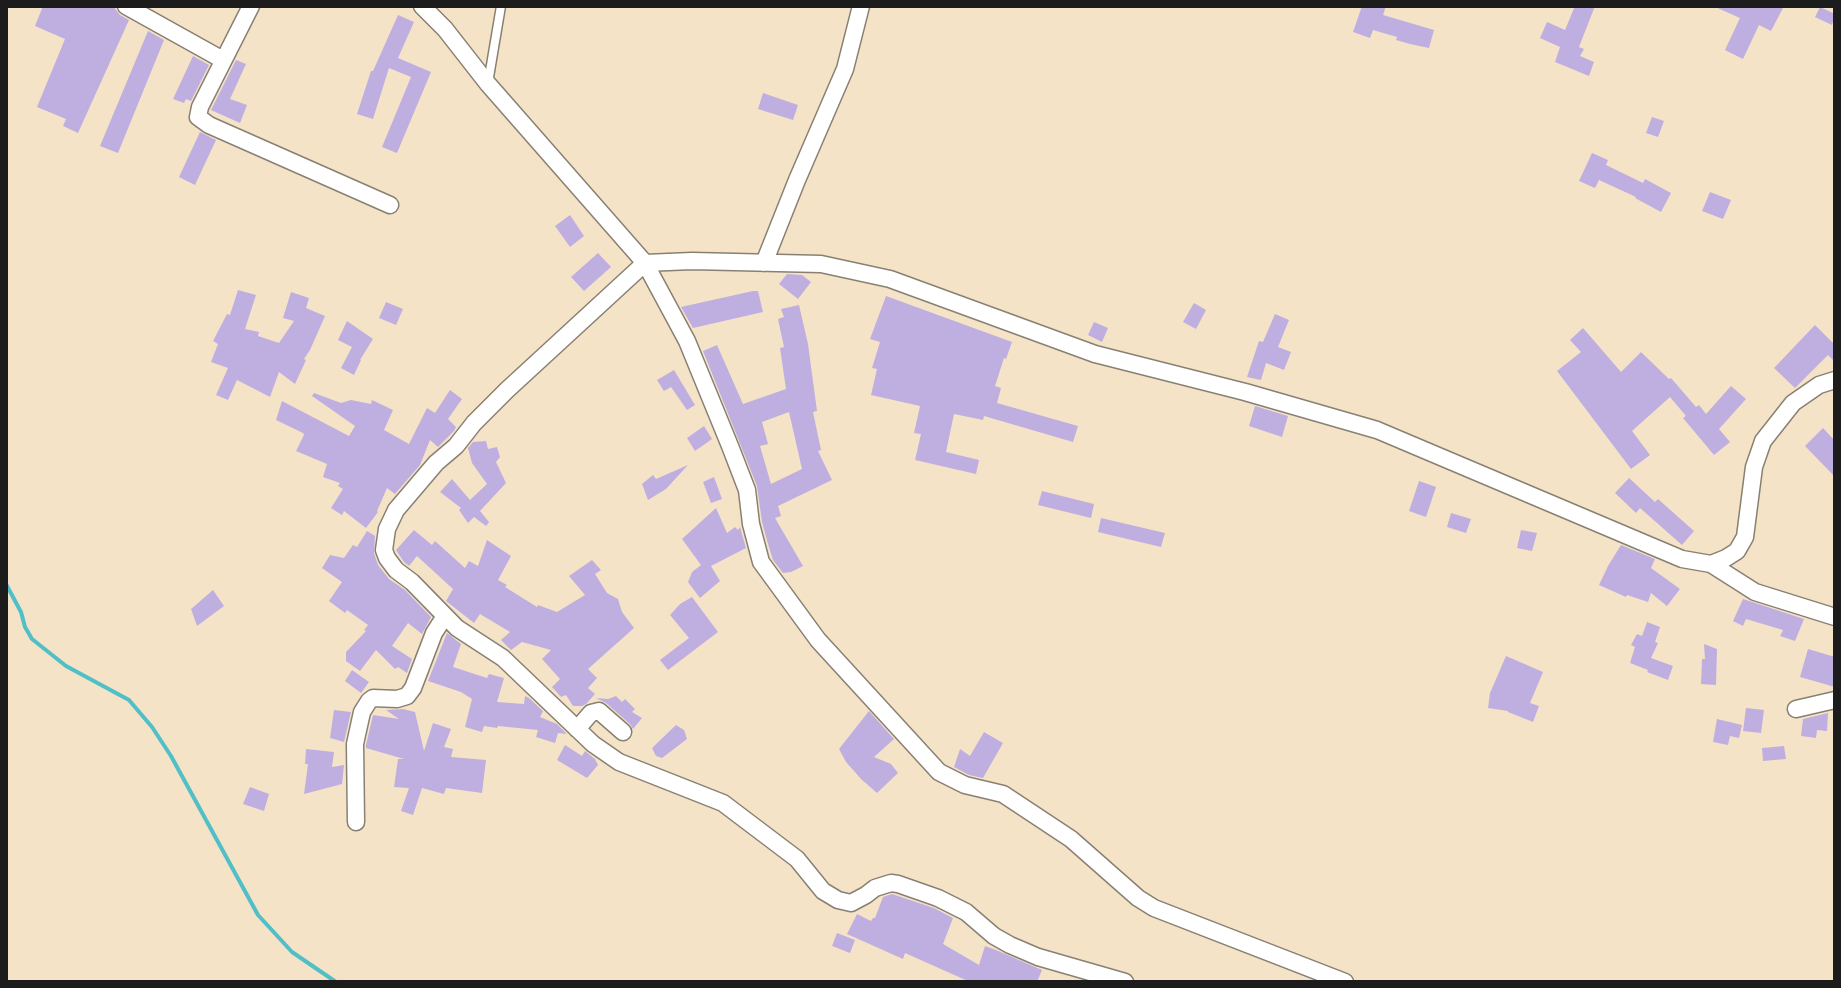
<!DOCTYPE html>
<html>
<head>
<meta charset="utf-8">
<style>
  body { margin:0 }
  #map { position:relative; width:1841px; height:988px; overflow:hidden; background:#f5e3c8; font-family:"Gentium Book Plus",serif }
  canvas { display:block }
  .frame { position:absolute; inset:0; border:8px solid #1c1c1c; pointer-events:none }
</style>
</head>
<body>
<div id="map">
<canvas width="1841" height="988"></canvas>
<div class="frame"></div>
</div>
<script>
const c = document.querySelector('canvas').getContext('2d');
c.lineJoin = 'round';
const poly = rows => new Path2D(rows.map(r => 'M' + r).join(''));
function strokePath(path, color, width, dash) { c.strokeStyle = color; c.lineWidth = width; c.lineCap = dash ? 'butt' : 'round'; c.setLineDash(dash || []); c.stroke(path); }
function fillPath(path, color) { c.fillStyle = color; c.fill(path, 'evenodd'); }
const stream = poly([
  [6,584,21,612,25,627,32,639,66,666,129,700,152,727,171,756,258,915,292,952,336,982]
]);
const building = poly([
  [43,6,113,6,120,15,129,20,78,133,63,126,66,119,37,107,65,39,35,26],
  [1362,6,1386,6,1383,15,1434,30,1429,48,1410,44,1396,40,1397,37,1373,30,1370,38,1353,32],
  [1575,6,1595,6,1579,47,1584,49,1580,56,1594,62,1589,76,1555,62,1560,47,1540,38,1547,22,1565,30],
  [1713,6,1784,6,1771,31,1759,25,1743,59,1725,50,1740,18],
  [1820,7,1835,14,1832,25,1815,17],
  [398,15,414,22,398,58,431,72,397,153,382,147,411,77,389,68,373,119,357,114,371,71,373,71],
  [148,31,164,40,118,153,100,146],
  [193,56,209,65,191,101,186,99,184,103,173,99],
  [236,60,246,64,230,99,247,105,240,123,211,110],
  [763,93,798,105,793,120,758,109],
  [1652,117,1664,121,1658,137,1646,133],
  [200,132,216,140,195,185,179,177],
  [1592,153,1608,160,1606,165,1643,183,1645,179,1671,193,1661,212,1635,198,1636,197,1599,180,1595,188,1579,181],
  [1710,192,1731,200,1723,219,1702,211],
  [570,215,584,236,570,247,555,226],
  [598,253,611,267,584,291,571,277],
  [787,274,802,275,811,282,798,299,779,284],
  [238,290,256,295,245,329,259,332,258,336,279,343,294,321,283,318,291,292,309,298,306,308,325,316,310,350,304,359,306,360,295,384,279,372,270,397,237,380,228,400,216,395,228,368,211,362,218,344,213,341,227,314,230,315],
  [753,291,758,291,763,312,693,328,681,307],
  [886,296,1012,342,1006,359,1004,358,995,386,1001,388,997,403,1078,426,1073,442,984,416,983,420,954,414,946,452,979,460,976,474,915,460,921,434,914,433,920,406,871,395,877,369,872,368,880,342,870,339],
  [386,302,403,309,396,325,379,318],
  [1194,303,1206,310,1196,329,1183,322],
  [799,305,808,344,817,411,813,412,821,450,818,451,832,480,778,506,781,516,775,518,803,566,791,572,783,573,773,560,768,544,762,522,757,486,703,351,717,345,743,404,786,389,780,348,784,347,778,319,784,317,781,309],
  [789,412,802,469,771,484,760,446,768,444,762,422],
  [1275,314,1289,320,1278,347,1291,352,1284,370,1266,363,1261,380,1247,377,1259,341,1263,342],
  [347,321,373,339,360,360,361,360,354,375,341,368,352,347,338,340],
  [1094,322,1108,328,1102,342,1088,335],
  [1815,325,1835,345,1835,362,1828,355,1795,388,1774,368],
  [1583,328,1621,372,1641,352,1669,379,1671,378,1696,407,1699,405,1706,414,1731,386,1746,399,1719,429,1730,442,1714,455,1683,418,1686,416,1670,397,1632,431,1650,455,1631,469,1557,371,1581,352,1570,340],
  [674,370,695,405,687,410,671,387,664,391,657,380],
  [450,390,462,399,448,419,456,427,454,431,438,447,430,440,420,465,395,494,387,488,377,511,378,512,366,528,344,511,342,515,331,508,343,489,338,486,340,483,323,477,327,464,296,451,304,435,303,433,276,420,282,401,349,436,355,426,312,396,314,393,341,403,351,400,371,404,372,400,393,410,384,430,409,444,427,408,435,413],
  [1255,406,1288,416,1282,437,1249,426],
  [704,426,712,439,695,451,687,438],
  [1823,428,1835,441,1835,477,1805,446],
  [486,441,488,449,497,447,500,457,496,462,506,483,480,511,489,522,486,526,474,517,468,523,459,510,461,508,440,492,452,479,470,500,487,484,472,463,468,448,473,442],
  [688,465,666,489,648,500,642,484,653,475,656,479],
  [714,477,722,499,711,503,703,482],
  [1629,478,1655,502,1658,499,1694,531,1682,545,1640,508,1636,513,1615,493],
  [1419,481,1436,487,1426,517,1409,511],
  [1042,491,1094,504,1091,518,1038,505],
  [716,508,727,533,735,527,738,530,740,527,746,548,711,566,720,581,700,598,688,582,692,572,701,565,682,539],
  [1451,513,1471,519,1466,533,1447,527],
  [1101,518,1165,533,1161,547,1098,532],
  [414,530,432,545,435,541,465,568,469,561,478,566,487,540,511,556,498,580,507,585,505,587,537,607,538,605,557,612,585,595,569,576,592,560,601,570,595,574,607,593,618,599,622,612,634,628,588,669,597,678,588,688,595,694,586,704,582,706,573,706,566,695,561,697,552,687,560,679,542,659,551,650,522,642,511,650,501,640,510,632,480,614,474,623,446,601,453,589,417,556,409,566,404,562,396,550],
  [1521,530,1537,533,1532,551,1517,548],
  [367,531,375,536,374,553,378,565,389,579,405,590,431,617,422,634,408,623,392,646,412,659,407,673,398,667,395,669,376,650,360,671,346,661,346,652,366,631,364,630,368,625,347,610,345,613,329,601,342,582,322,568,330,555,344,558,353,545,357,547],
  [1621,545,1655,559,1651,568,1680,589,1667,606,1651,593,1648,602,1627,595,1626,597,1599,585,1608,566],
  [213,590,224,606,197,626,191,609],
  [692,597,718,632,668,670,660,660,689,638,670,615,680,604],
  [1743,599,1804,619,1795,641,1780,636,1783,630,1746,619,1743,626,1733,621],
  [1647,622,1660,627,1655,642,1658,643,1651,658,1673,666,1668,680,1647,672,1648,670,1630,663,1635,647,1631,645,1637,634,1642,636],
  [447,633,461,644,453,667,487,678,489,674,504,678,497,702,524,704,525,696,529,698,543,711,540,717,557,724,567,734,558,733,555,743,536,737,538,730,498,726,497,728,484,726,482,732,465,727,472,699,461,692,428,681],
  [1704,644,1717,649,1716,685,1701,684,1702,659,1705,659],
  [1808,649,1835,657,1835,687,1800,677],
  [1506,656,1543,672,1530,703,1539,706,1533,722,1508,712,1508,711,1488,708,1490,693],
  [352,670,369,682,361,693,345,681],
  [616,696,622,702,625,699,635,709,632,712,642,718,633,729,630,724,606,703,596,698,608,699],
  [1746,708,1764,710,1761,733,1743,731],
  [403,709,415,712,424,751,433,723,451,729,444,747,453,749,451,757,486,760,482,793,446,788,444,794,422,788,413,815,401,811,409,788,394,787,398,759,404,759,366,748,366,745,373,715,399,719,386,710],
  [334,710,351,712,344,742,330,738],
  [869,711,894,739,874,757,891,764,898,773,877,793,861,779,846,762,839,749],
  [1828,713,1827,731,1817,730,1816,738,1801,736,1803,719],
  [1717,719,1742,725,1739,738,1730,736,1728,745,1713,742],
  [676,725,684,730,687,739,662,758,656,756,652,748],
  [984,732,1003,743,983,778,969,775,954,767,960,749,970,756],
  [565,745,582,756,585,751,595,759,598,765,587,778,557,760],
  [1784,746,1786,759,1763,761,1762,748],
  [306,749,334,752,332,767,344,765,342,784,304,794,308,764,305,764],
  [250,787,269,794,264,811,243,804],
  [892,894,934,908,953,918,943,944,979,965,985,946,996,950,1042,970,1037,982,970,982,905,953,903,959,847,934,857,914,871,921,873,918,875,918,883,897],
  [837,933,855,940,850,953,832,946]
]);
const service = poly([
  [488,83,501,6]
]);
const minor = poly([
  [126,6,223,60],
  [251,6,200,107,198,117,209,125,390,205],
  [422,6,445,29,488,84,645,263,692,261,821,264,890,279,1095,354,1245,392,1377,430,1682,559,1711,564,1726,558,1737,551,1745,537,1754,467,1763,441,1793,403,1819,385,1835,380],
  [764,263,797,180,845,69,861,6],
  [1711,564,1755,592,1835,617],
  [1796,709,1835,700],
  [577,729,591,713,599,711,623,732],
  [356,822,355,744,362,712,369,701,373,698,397,699,407,696,413,688,434,633,445,616],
  [1125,982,1038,957,1010,945,994,936,966,912,938,898,898,884,891,883,875,888,866,895,851,903,838,900,823,891,797,859,723,803,619,762,593,744,503,658,457,628,412,582,396,570,387,558,384,550,387,529,396,510,436,463,456,446,474,423,507,390,645,263,687,341,730,446,747,490,751,524,761,562,818,640,939,772,965,785,1003,794,1071,839,1138,898,1154,908,1345,982]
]);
strokePath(stream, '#51bfc7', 4);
fillPath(building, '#bfaee0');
strokePath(service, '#888072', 11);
strokePath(minor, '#888072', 19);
strokePath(service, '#fff', 8);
strokePath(minor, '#fff', 16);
</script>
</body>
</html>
